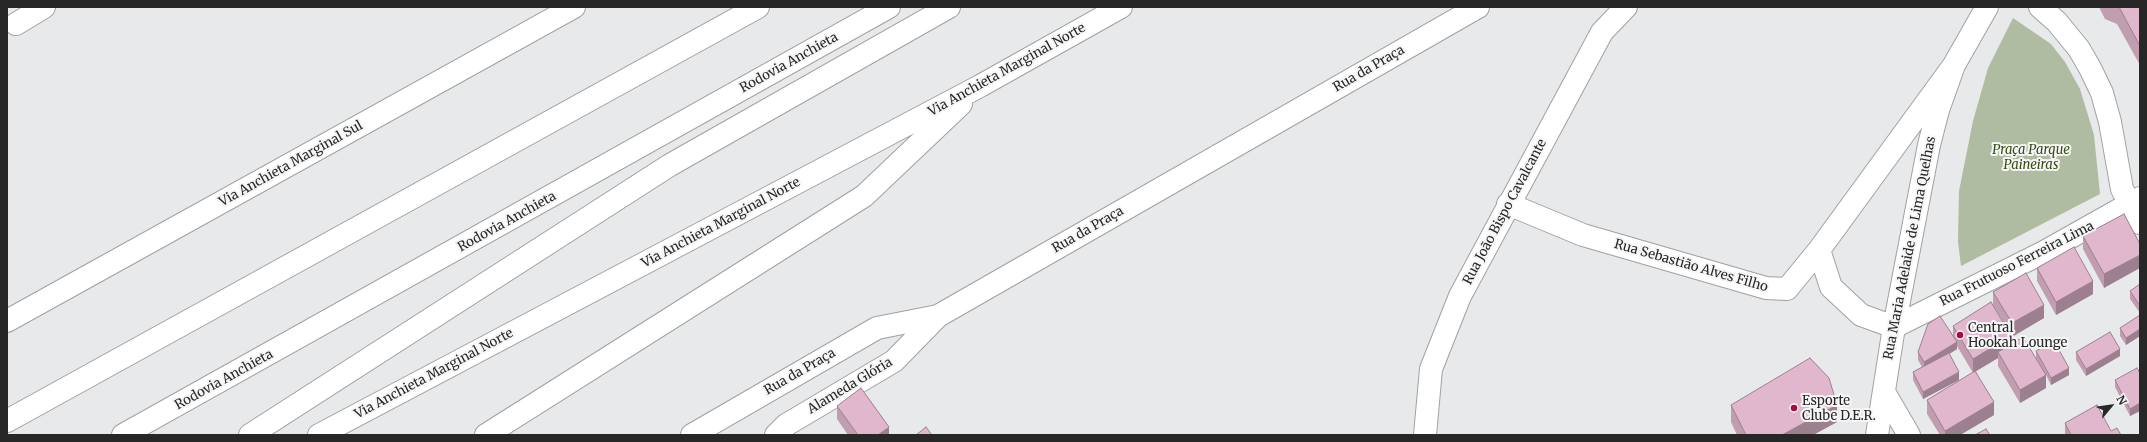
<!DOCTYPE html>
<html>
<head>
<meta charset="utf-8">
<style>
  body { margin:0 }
  #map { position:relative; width:2147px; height:442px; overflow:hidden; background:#e8e9ea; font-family:Merriweather,serif }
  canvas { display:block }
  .frame { position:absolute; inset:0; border:8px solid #272727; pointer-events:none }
  .north { position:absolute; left:2091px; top:386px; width:40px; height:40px; -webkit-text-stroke:3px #f6f6f7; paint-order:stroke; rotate:61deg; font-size:11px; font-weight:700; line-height:16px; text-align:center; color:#272727 }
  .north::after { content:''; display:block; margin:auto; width:14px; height:18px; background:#272727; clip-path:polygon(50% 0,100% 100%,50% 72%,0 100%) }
</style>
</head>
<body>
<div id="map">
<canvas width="2147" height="442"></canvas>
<div class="frame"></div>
<div class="north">N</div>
</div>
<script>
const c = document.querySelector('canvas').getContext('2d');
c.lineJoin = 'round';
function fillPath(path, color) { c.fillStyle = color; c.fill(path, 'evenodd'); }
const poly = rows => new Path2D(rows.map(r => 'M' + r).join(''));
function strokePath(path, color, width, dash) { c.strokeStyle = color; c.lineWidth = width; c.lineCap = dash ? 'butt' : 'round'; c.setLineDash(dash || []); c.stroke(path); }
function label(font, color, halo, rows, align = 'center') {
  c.font = font + ' Merriweather,serif'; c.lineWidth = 4; c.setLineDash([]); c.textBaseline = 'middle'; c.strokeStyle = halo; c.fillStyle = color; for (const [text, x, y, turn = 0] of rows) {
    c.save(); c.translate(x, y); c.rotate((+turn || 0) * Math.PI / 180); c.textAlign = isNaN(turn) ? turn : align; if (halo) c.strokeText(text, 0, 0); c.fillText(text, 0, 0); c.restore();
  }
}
const green = poly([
  [2013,18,2051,44,2065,62,2080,89,2094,135,2100,194,1961,266,1958,242,1959,191,1973,121,1988,68]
]);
const minor = poly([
  [2040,7,2057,22,2079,49,2090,68,2102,93,2110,122,2122,189,2140,223],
  [16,24,44,7],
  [1508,204,1583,235,1766,288,1787,289,1819,250,1954,65],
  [1819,250,1831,287,1861,315,1894,327],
  [1894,327,2044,252,2140,198],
  [1884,392,1909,435],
  [692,435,877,328,938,316,1478,7],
  [776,435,786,425,894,361,938,316],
  [1425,435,1431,369,1460,296,1602,32,1626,7],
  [1877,435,1894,327,1929,145,1938,110,1954,65,1987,7]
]);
const highway = poly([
  [7,321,574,7],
  [7,421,758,7],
  [123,435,889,7],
  [250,435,670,165,949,7],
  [319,435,980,86,1121,7],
  [486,435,864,196,961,104]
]);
const wall = poly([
  [2099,7,2140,7,2140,65,2117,24,2105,19],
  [2083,236,2140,244,2104,288,2083,249],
  [2037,268,2093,294,2056,315,2037,281],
  [2140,284,2140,313,2130,299,2130,291],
  [1993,292,2044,318,2011,336,2011,344,2041,367,2036,359,2036,351,2069,375,2051,385,2046,375,2046,388,2020,403,1998,366,1998,358,1976,371,1994,415,1960,435,1940,435,1927,414,1927,400,1973,373,1957,346,1957,349,1949,354,1959,380,1923,399,1913,380,1913,372,1922,367,1918,360,1918,352,1953,335,1953,326,2005,325,1993,305],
  [2140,315,2140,336,2126,345,2120,336,2120,328],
  [2076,352,2120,356,2086,376,2076,360],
  [2140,373,2140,411,2130,416,2115,387,2115,380],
  [1731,405,1837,422,1813,435,1737,435,1731,422],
  [837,406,889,435,848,435,837,419],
  [2065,423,2111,431,2121,435,2065,435]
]);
const shadedWall = poly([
  [2140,255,2140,268,2104,288,2104,274],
  [2093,281,2093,294,2056,315,2056,302],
  [2044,305,2044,318,2012,337,2012,323],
  [2140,329,2140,336,2126,345,2126,338],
  [2011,336,2011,349,1998,352,1998,358,1973,373,1973,359],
  [1957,342,1957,349,1924,370,1924,362],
  [2120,349,2120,356,2086,376,2086,369],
  [2069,368,2069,375,2051,385,2051,378],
  [1959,372,1959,380,1923,399,1923,392],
  [2046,375,2046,388,2020,403,2020,390],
  [1994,402,1994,415,1960,435,1945,435,1945,431],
  [2140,403,2140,411,2130,416,2130,409],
  [1837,405,1837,422,1813,435,1782,435],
  [889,427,889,435,878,435]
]);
const building = poly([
  [2119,7,2140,7,2140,46,2119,7],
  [2124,214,2140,244,2140,255,2104,274,2083,236,2124,214],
  [2074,247,2093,281,2056,302,2037,268,2074,247],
  [2026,273,2044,305,2012,323,1993,292,2026,273],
  [2140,284,2140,306,2130,291,2140,284],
  [1991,302,2011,336,1973,359,1953,326,1991,302],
  [2140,315,2140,329,2126,338,2120,328,2140,315],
  [1940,316,1957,342,1924,362,1918,352,1928,324,1940,316],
  [2110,332,2120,349,2086,369,2076,352,2110,332],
  [2023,337,2046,375,2020,390,1998,352,2023,337],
  [2054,341,2069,368,2051,378,2036,351,2054,341],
  [1949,353,1959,372,1923,392,1913,372,1949,353],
  [1810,358,1829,378,1837,405,1782,435,1746,435,1731,405,1810,358],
  [2137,368,2140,373,2140,403,2130,409,2115,380,2137,368],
  [1975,371,1994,402,1945,431,1927,400,1975,371],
  [861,388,889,427,878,435,858,435,837,406,861,388],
  [2097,405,2111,431,2117,428,2121,435,2071,435,2065,423,2097,405],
  [926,427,932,435,916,435,926,427],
  [1986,429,1990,435,1975,435,1986,429]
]);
const markers = [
  [1960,335,4,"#a60d3e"],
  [1794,408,4,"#a60d3e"]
];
const streetNames = [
  ["Rodovia Anchieta",789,63,-29],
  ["Rua da Praça",1369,69,-30],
  ["Via Anchieta Marginal Norte",1007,70,-29],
  ["Via Anchieta Marginal Sul",291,164,-29],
  ["Rua João Bispo Cavalcante",1505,212,-62],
  ["Rodovia Anchieta",507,222,-29],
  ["Via Anchieta Marginal Norte",721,223,-28],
  ["Rua da Praça",1088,230,-30],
  ["Rua Maria Adelaide de Lima Quelhas",1910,248,-79],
  ["Rua Frutuoso Ferreira Lima",2017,264,-27],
  ["Rua Sebastião Alves Filho",1691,266,16],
  ["Rua da Praça",800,372,-30],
  ["Via Anchieta Marginal Norte",434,374,-28],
  ["Rodovia Anchieta",224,380,-29],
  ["Alameda Glória",850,386,-31]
];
const parkNames = [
  ["Praça Parque",2031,150],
  ["Paineiras",2031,165]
];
const poiNames = [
  ["Central",1968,328],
  ["Hookah Lounge",1968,343],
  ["Esporte",1802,401],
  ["Clube D.E.R.",1802,416]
];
fillPath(green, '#b0bca1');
strokePath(minor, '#a0a1a2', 24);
strokePath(highway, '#a0a1a2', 24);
strokePath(minor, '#fff', 22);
strokePath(highway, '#fff', 22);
fillPath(wall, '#c19db0');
fillPath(shadedWall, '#9d8090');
fillPath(building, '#e0b7cd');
strokePath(building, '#9d8090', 1);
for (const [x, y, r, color] of markers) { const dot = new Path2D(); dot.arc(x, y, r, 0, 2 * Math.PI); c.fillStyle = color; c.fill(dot); strokePath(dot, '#f6f6f7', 1.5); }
label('13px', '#272727', '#f6f6f7', streetNames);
label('italic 13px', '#374c13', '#f6f6f7', parkNames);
label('13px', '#272727', '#f6f6f7', poiNames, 'left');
</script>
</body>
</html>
